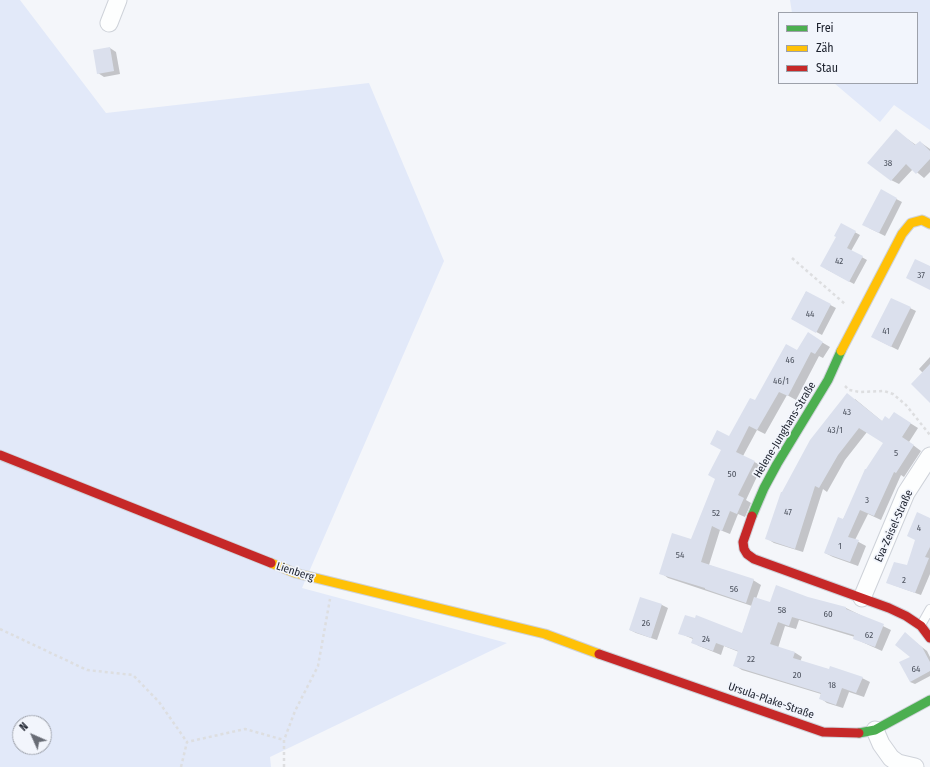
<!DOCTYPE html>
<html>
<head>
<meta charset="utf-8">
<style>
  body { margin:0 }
  #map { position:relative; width:930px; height:767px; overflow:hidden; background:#f4f6fa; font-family:"Fira Sans Condensed",sans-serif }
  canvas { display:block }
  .legend { position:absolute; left:778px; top:12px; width:140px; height:72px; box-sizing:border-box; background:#f2f5fc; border:1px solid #9da1aa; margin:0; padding:5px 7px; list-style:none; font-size:12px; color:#1d222e }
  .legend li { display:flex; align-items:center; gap:8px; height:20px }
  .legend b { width:20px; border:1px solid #9da1aa }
  .north { position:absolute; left:12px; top:715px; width:40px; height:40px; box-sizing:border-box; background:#f2f5fc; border:1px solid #9da1aa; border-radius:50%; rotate:315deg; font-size:11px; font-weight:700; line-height:16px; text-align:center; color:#1d222e }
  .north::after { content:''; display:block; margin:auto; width:14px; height:18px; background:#686c75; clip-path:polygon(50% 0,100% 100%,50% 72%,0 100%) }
</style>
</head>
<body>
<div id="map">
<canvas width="930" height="767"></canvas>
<ul class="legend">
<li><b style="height:5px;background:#4caf50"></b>Frei</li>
<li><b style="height:5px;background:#ffc107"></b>Zäh</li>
<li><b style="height:5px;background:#c62828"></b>Stau</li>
</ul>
<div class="north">N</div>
</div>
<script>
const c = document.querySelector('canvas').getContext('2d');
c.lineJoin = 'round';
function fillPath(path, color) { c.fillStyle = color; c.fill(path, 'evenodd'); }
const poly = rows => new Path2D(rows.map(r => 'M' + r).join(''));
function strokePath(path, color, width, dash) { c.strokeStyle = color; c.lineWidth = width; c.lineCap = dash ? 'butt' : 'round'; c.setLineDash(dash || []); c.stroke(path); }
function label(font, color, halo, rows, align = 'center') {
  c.font = font + ' "Fira Sans Condensed",sans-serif'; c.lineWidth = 3.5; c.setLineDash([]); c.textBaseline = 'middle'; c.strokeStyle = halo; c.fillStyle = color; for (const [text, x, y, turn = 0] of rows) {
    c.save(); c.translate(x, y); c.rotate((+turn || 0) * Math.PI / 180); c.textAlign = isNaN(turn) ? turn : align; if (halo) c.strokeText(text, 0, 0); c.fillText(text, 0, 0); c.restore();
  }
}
const green = poly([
  [0,0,20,0,106,113,369,83,444,261,302,588,507,643,270,757,271,767,0,767],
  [20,723,44,723,44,747,20,747],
  [790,0,930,0,930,130,894,105,880,122,834,83,917,83,917,13,792,13]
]);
const shadow = poly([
  [110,48,116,52,120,74,104,77,98,73,94,51],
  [896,131,916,145,920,142,930,149,930,172,924,178,913,169,899,184,891,180],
  [881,191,902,202,885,236,869,228],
  [842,225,860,235,851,251,867,260,854,284,826,269],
  [806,292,836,308,822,335,792,319],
  [910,308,916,311,898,350,878,340],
  [808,334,830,347,823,358,819,356,796,400,787,395,765,434,757,430,743,456,762,466,746,500,751,503,745,517,738,514,730,534,720,530,709,565,753,580,761,585,756,599,770,604,807,598,846,608,891,630,882,651,862,642,854,638,855,637,799,620,796,629,785,626,778,648,794,652,802,657,800,662,862,678,870,682,864,697,849,692,843,708,827,703,820,698,821,694,742,670,734,665,739,652,724,646,721,655,699,646,692,642,693,639,679,633,742,634,752,606,668,578,661,573,692,541,716,479,730,437,756,402,797,351],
  [930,357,930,401,923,373,919,369],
  [855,399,883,422,902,418,918,428,909,442,921,451,904,477,901,475,881,520,868,514,855,540,866,546,858,566,833,557,825,553,884,443,867,432,845,460,827,492,823,489,803,552,774,543,766,538,782,493],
  [930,519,930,574,921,595,893,585,887,582,908,567],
  [641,598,662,605,668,608,657,640,636,633,630,630],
  [905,634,927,651,930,657,930,676,915,684,910,682,911,657]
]);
const building = poly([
  [110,47,114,71,97,74,93,50],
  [896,129,915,145,920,141,930,151,930,159,916,174,906,164,891,181,867,163],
  [881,189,897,198,879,233,862,225],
  [841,223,856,231,847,248,863,256,849,282,820,266,836,237,834,236],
  [915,259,930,266,930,290,906,278],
  [806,291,831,304,816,333,791,319],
  [891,298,911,307,891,347,871,337],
  [808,332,823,342,815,354,811,352,788,396,779,392,757,430,749,426,736,452,755,461,738,495,744,498,737,514,730,511,722,531,712,526,701,562,754,579,746,603,705,589,705,588,659,574,672,533,691,539,715,479,708,475,721,450,710,444,717,430,729,436,750,398,755,400,786,344,797,350],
  [930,364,930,403,911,384],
  [847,393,882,421,885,416,889,419,894,412,911,423,902,437,914,445,896,473,894,472,874,516,860,510,848,537,859,540,850,562,824,553,838,517,843,519,865,469,866,469,883,443,859,428,838,455,819,488,815,486,795,549,765,539,781,492,782,492,810,440],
  [917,512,930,518,930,547,925,557,929,558,915,593,886,583,894,562,907,565,915,540,907,536],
  [776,585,808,597,846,607,846,609,884,624,875,647,853,639,854,635,792,617,789,626,778,622,770,644,795,652,793,658,829,669,830,666,863,677,856,693,842,688,836,705,819,699,821,693,733,666,738,651,716,643,713,651,691,643,693,638,678,634,685,615,695,618,696,615,742,633,754,597,770,602],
  [640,597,662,604,651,638,629,630],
  [905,632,922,647,930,662,930,671,910,682,899,662,910,657,895,645]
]);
const path = poly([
  [792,258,845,304],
  [845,386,849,390,860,392,884,391,893,394,906,405,930,435],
  [0,629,87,670,133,675,159,702,187,742],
  [181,767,187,742,245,729,284,740],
  [284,767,284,740,295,711,318,666,330,599]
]);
const lane = poly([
  [921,625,930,609]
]);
const street = poly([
  [109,23,118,0],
  [862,598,906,493,930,456],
  [875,730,881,744,891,758,898,763,915,767]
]);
const fast = poly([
  [752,516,764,488,777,464,828,380,841,351],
  [859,733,875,730,930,700]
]);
const slow = poly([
  [841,351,902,234,911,223,922,220,930,224],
  [271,563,295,573,545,634,599,654]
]);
const jam = poly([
  [0,455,271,563],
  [752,516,743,542,744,549,747,554,754,559,889,608,906,616,921,626,930,638],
  [599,654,823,732,859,733]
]);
const numberNames = [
  ["38",888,163],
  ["42",839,261],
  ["37",921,275],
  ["44",810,314],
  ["41",886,331],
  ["46",790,360],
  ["46/1",781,381],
  ["43",847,412],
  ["43/1",835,430],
  ["5",896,453],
  ["50",732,474],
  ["3",867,500],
  ["47",788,512],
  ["52",716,513],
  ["4",919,528],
  ["1",840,546],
  ["54",680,555],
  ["2",904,580],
  ["56",734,589],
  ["58",782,610],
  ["60",828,614],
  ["26",646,623],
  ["62",869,635],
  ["24",706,639],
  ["22",751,659],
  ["64",916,669],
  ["20",797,675],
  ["18",832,685]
];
const streetNames = [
  ["Helene-Junghans-Straße",785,430,-59],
  ["Eva-Zeisel-Straße",894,526,-66],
  ["Lienberg",295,572,18],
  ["Ursula-Plake-Straße",771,701,19]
];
fillPath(green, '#e2e9f9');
fillPath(shadow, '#0003');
fillPath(building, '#dbe0ed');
strokePath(lane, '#ced2d9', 10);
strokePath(street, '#ced2d9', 19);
strokePath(fast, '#ced2d9', 11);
strokePath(slow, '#ced2d9', 11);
strokePath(jam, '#ced2d9', 11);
strokePath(path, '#dddee0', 2.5, [3, 3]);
strokePath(lane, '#fdfefe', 8);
strokePath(street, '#fdfefe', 17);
strokePath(fast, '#4caf50', 9);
strokePath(slow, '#ffc107', 9);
strokePath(jam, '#c62828', 9);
label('9px', '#4c525e', null, numberNames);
label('11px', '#1d222e', '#f2f5fc', streetNames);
</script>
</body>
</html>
